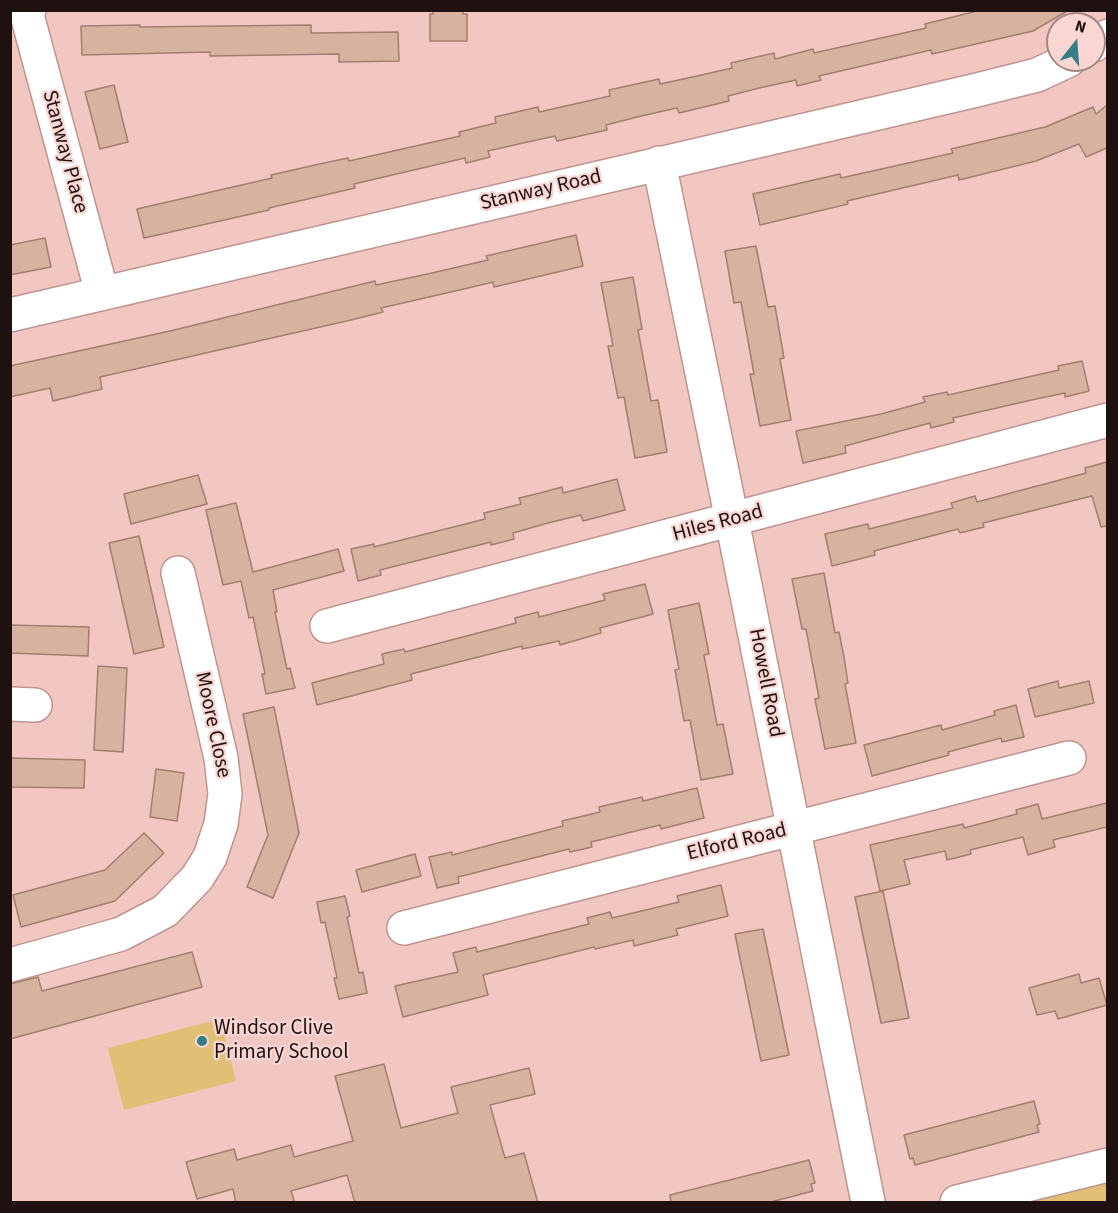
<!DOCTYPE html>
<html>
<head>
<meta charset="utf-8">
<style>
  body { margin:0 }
  #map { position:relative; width:1118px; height:1213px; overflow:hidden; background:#f2c7c2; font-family:"Source Sans 3",sans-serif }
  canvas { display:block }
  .frame { position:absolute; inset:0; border:12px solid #1f110f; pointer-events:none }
  .north { position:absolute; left:1046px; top:12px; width:60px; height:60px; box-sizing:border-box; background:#fad6d2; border:2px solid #a28784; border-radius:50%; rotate:17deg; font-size:16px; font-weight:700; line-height:24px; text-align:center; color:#1f110f }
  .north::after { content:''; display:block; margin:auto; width:21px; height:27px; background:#367e86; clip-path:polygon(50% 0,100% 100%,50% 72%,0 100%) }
</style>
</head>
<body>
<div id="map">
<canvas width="1118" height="1213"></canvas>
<div class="frame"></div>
<div class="north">N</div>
</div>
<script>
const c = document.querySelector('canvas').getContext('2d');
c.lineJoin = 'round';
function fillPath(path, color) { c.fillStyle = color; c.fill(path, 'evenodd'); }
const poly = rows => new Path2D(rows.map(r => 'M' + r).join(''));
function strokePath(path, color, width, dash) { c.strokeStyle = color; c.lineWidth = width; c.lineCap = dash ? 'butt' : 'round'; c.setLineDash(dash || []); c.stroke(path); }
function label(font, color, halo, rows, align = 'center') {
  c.font = font + ' "Source Sans 3",sans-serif'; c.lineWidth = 4.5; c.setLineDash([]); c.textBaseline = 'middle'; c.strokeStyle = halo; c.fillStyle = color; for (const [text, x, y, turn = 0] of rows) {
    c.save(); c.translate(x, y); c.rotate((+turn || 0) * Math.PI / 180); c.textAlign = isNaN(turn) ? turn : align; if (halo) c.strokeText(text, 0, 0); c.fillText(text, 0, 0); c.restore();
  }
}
const green = poly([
  [220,1019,236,1081,124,1110,108,1048],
  [1107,1176,1107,1202,1000,1202]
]);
const building = poly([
  [433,10,463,10,463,14,467,14,467,41,430,41,430,14,433,14,433,10],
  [981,10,1069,10,1033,31,932,54,931,50,819,76,821,80,797,86,796,80,759,88,728,96,729,101,679,113,677,108,641,116,606,125,607,130,557,141,555,136,523,143,488,151,490,157,466,163,465,158,354,184,355,188,269,208,269,210,144,238,137,209,272,178,271,175,315,165,348,158,349,161,460,136,459,132,496,123,495,117,538,107,539,112,610,96,609,90,659,79,660,84,697,76,732,68,731,63,774,53,775,59,813,49,814,53,841,47,926,28,925,24,981,10],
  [140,25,140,27,311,25,311,33,398,32,399,61,339,62,339,54,210,56,210,52,82,55,81,26,140,25],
  [114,85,128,142,100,149,85,92,114,85],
  [1107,105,1107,148,1086,157,1079,144,1036,161,959,180,958,175,847,201,848,204,760,225,753,194,840,174,841,178,953,153,951,149,1045,127,1093,107,1096,114,1107,105],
  [576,235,583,266,494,287,493,282,464,289,381,308,383,312,351,320,100,377,102,389,53,401,50,388,10,397,10,366,170,331,375,281,376,285,432,273,488,260,486,256,576,235],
  [45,238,51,267,10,275,10,245,45,238],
  [756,246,768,307,775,306,784,358,780,359,791,420,760,426,750,374,754,374,741,302,734,303,725,251,756,246],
  [633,277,642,329,638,330,651,401,658,400,667,452,635,458,624,397,618,398,608,346,613,346,601,283,633,277],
  [1082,361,1089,391,1065,397,1065,393,1036,399,953,418,954,422,931,428,930,423,845,446,846,453,803,463,796,431,881,414,925,402,923,397,947,392,948,395,1059,370,1058,366,1082,361],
  [1107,462,1107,526,1101,527,1092,496,983,523,984,527,960,533,958,529,874,551,875,555,832,566,825,534,868,524,869,529,953,508,951,503,975,496,977,502,1086,473,1085,468,1107,462],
  [198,475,207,504,131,524,124,494,198,475],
  [617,479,625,510,583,521,581,515,548,523,513,533,514,539,491,545,491,542,380,570,381,575,358,581,351,549,374,544,374,547,485,519,484,513,521,504,519,498,540,493,562,487,563,493,617,479],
  [236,503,253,572,338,549,344,571,273,590,277,612,275,612,281,641,287,669,290,668,295,688,266,694,262,674,265,674,253,617,249,618,241,581,223,585,206,510,236,503],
  [139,536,164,647,134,654,109,543,139,536],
  [824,573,835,633,839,632,844,657,848,683,845,684,856,743,825,749,815,699,819,698,806,629,802,629,792,579,824,573],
  [645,584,653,614,600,628,601,633,560,645,559,641,522,649,522,646,411,674,412,680,317,705,312,683,384,664,382,654,404,649,405,652,459,638,516,623,515,618,538,612,539,617,605,600,603,594,645,584],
  [699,603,709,654,704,655,717,725,723,724,733,774,701,780,690,720,684,721,675,670,679,669,668,610,699,603],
  [10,625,89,627,88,656,10,653,10,625],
  [98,666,127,668,123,752,94,750,98,666],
  [1058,681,1059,688,1089,681,1094,703,1035,717,1028,689,1058,681],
  [1016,705,1024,737,1002,742,1001,738,948,752,949,755,872,776,864,745,941,725,942,730,995,715,994,711,1016,705],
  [274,707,299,833,273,898,247,887,268,835,243,714,274,707],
  [10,758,85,760,84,788,10,787,10,758],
  [156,769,184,773,177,821,150,817,156,769],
  [697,788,704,818,661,829,660,825,591,842,592,847,570,852,569,849,458,877,459,883,437,888,429,857,452,852,452,855,563,826,562,821,600,812,599,807,642,797,643,801,697,788],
  [1107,803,1107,827,1053,840,1055,847,1028,855,1023,837,970,850,971,854,947,860,945,851,904,860,910,884,880,891,870,845,963,824,964,828,1017,814,1016,810,1038,804,1042,819,1107,803],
  [144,833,164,853,115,901,21,927,13,895,105,870,144,833],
  [415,854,421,876,362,892,356,870,415,854],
  [721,885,728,916,676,929,678,935,634,946,633,940,595,949,594,947,483,975,488,995,403,1017,395,986,458,972,453,953,476,947,477,952,589,924,587,918,610,912,612,918,679,902,677,896,721,885],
  [883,891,909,1018,881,1023,855,897,883,891],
  [345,896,350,916,347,917,359,973,363,972,367,993,339,999,334,978,337,978,325,922,321,923,317,902,345,896],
  [763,929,789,1055,761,1061,735,934,763,929],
  [192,952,202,987,10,1039,10,984,38,977,42,991,192,952],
  [1079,974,1081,983,1099,978,1107,1005,1058,1019,1055,1011,1037,1015,1029,988,1079,974],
  [384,1064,401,1128,458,1113,451,1087,529,1068,535,1094,490,1105,505,1158,524,1153,538,1203,355,1203,347,1175,291,1191,295,1203,236,1203,233,1189,197,1199,186,1162,234,1149,237,1160,291,1145,294,1157,353,1141,335,1076,384,1064],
  [1034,1101,1040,1124,1037,1125,1039,1132,915,1165,913,1158,910,1159,904,1135,1034,1101],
  [809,1160,815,1183,811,1184,813,1191,767,1203,671,1203,670,1195,809,1160]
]);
const minor = poly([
  [29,10,27,15,102,293],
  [1094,45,1108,36],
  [659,163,732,520,868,1202],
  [10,315,977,90,1037,75,1069,60],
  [327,626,1108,420],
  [10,704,35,705],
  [404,928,1069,758],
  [10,965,121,934,165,911,197,878,210,857,221,824,225,794,221,758,178,573],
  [957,1202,1108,1165]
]);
const markers = [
  [202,1041,6,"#367e86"]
];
const streetNames = [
  ["Stanway Place",64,152,75],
  ["Stanway Road",541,191,-13],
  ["Hiles Road",718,524,-15],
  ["Howell Road",765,683,79],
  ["Moore Close",212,725,78],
  ["Elford Road",737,843,-14]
];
const poiNames = [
  ["Windsor Clive",214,1029],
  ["Primary School",214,1053]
];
fillPath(green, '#e1bf75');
fillPath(building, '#d8b2a1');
strokePath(building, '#a27e6e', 1.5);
strokePath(minor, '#be9590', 36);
strokePath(minor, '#fff', 33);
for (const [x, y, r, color] of markers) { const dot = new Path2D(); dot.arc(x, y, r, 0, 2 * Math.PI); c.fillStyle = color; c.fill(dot); strokePath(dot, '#fad6d2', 2); }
label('21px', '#1f110f', '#fad6d2', streetNames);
label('21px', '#1f110f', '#fad6d2', poiNames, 'left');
</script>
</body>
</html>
